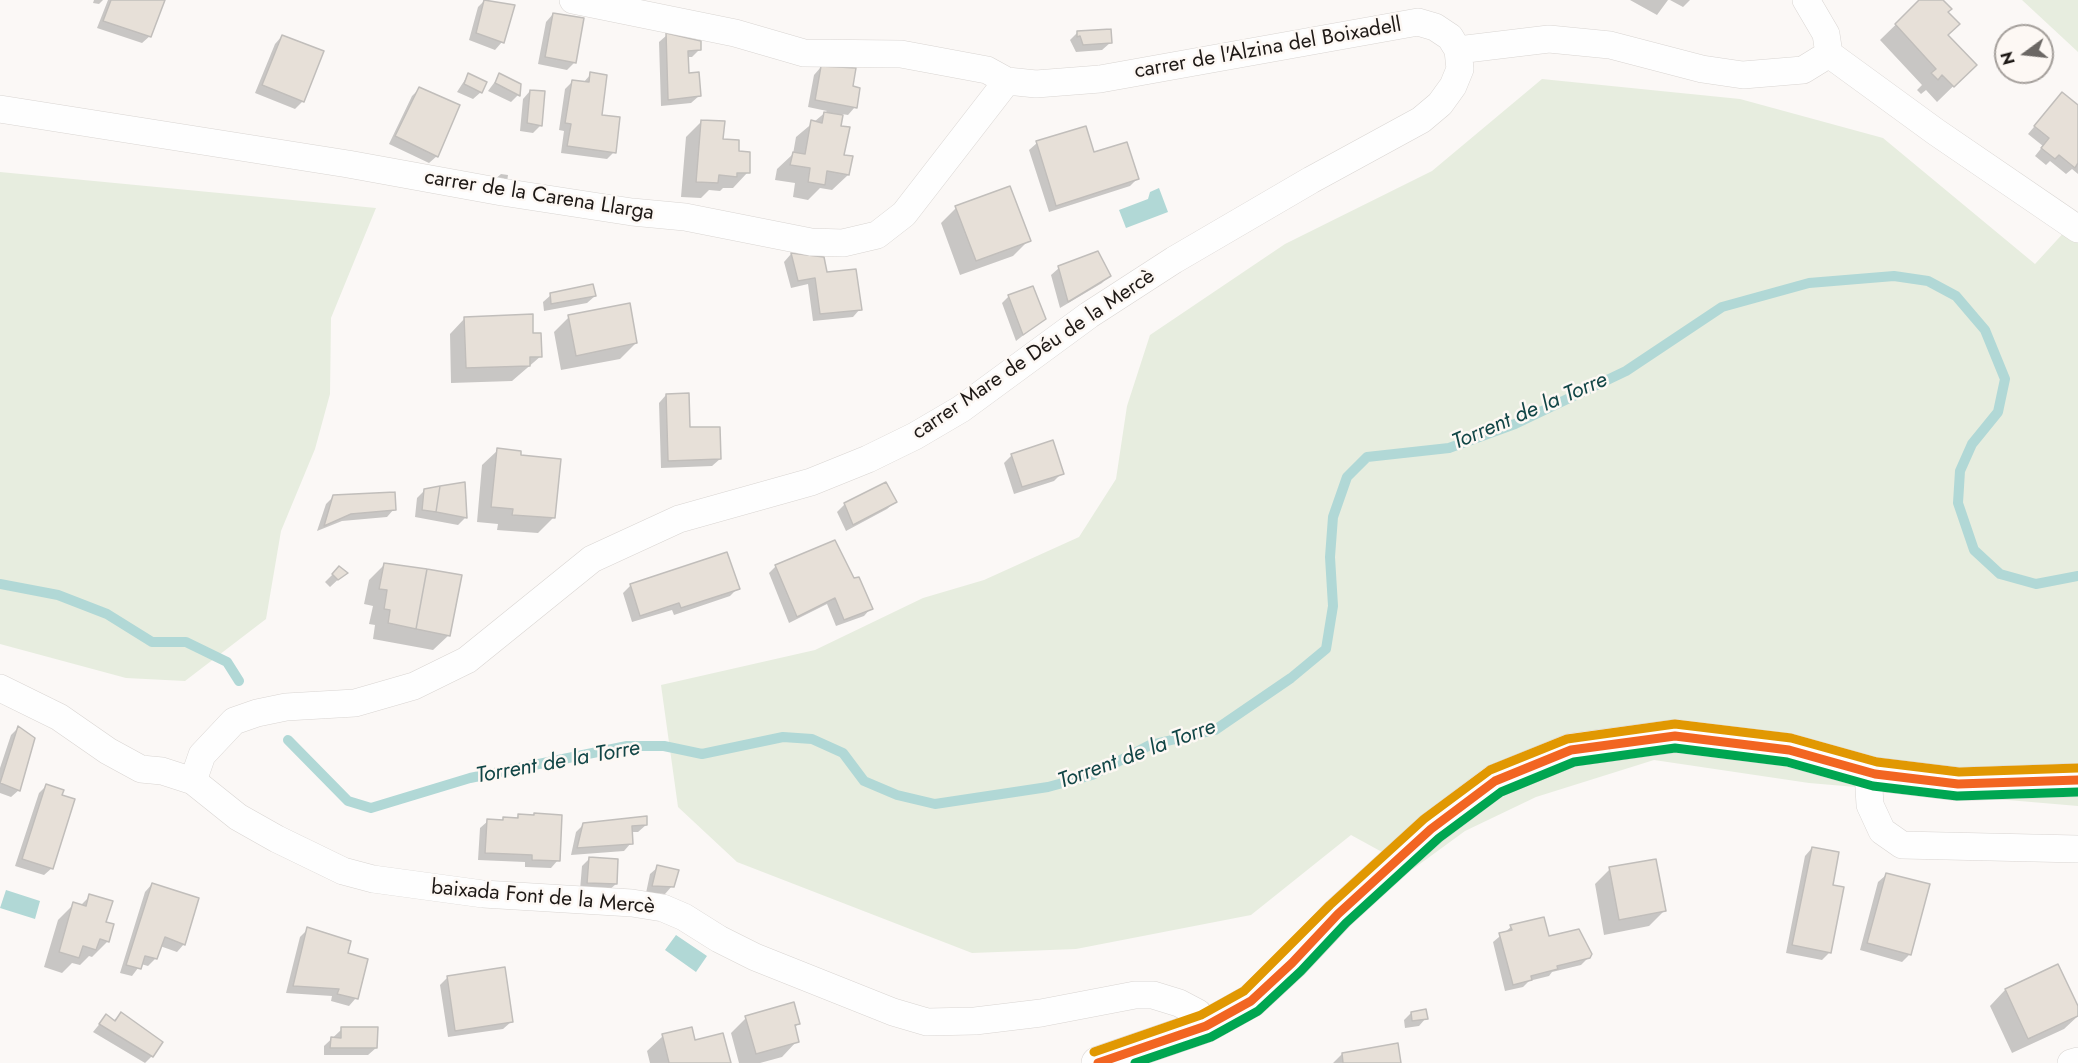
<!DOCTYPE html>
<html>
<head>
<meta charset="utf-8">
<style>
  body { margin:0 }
  #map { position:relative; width:2078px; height:1063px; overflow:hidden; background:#fbf8f6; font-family:Jost,sans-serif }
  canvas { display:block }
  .north { position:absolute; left:1994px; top:24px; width:60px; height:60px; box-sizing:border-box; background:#fdf8f4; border:2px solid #a49f9b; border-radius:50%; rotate:255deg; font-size:16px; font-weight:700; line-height:24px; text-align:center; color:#1e1916 }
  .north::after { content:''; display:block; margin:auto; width:21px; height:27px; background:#6b6764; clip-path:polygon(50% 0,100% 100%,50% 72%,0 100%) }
</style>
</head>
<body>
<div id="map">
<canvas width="2078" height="1063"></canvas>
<div class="north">N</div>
</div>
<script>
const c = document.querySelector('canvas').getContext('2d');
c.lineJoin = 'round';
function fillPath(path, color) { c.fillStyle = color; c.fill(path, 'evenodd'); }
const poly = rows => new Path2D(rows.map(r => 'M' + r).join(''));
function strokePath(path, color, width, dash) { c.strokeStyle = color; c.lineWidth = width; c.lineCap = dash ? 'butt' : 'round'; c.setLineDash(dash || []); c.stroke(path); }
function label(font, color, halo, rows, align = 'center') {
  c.font = font + ' Jost,sans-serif'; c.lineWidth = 5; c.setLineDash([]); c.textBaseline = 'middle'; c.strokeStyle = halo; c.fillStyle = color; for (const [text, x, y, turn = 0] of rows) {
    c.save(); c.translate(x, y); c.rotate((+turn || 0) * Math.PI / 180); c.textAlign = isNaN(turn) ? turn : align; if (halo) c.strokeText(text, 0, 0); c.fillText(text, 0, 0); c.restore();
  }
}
const green = poly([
  [2022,0,2078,0,2078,52],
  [1542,79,1740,99,1883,138,2035,264,2078,217,2078,806,1809,783,1654,760,1536,797,1465,831,1413,869,1351,835,1251,915,1076,949,972,953,737,862,678,807,661,685,815,650,923,598,984,580,1079,537,1116,479,1127,406,1150,335,1285,244,1432,171],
  [0,172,376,208,331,318,330,394,315,449,281,531,266,619,185,681,126,678,0,644]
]);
const water = poly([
  [1159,188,1168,212,1126,228,1119,210,1148,199,1150,192],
  [6,890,40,901,35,919,0,908],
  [676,935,707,956,696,972,665,950]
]);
const shadow = poly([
  [94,0,103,0,99,4,93,3],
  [108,0,164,0,150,36,142,43,97,28],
  [485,0,513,6,502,42,495,50,469,40,478,7],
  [1630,0,1668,0,1657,15],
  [1670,0,1690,0,1683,7],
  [1921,0,1941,0,1946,12,1946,35,1975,65,1937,102,1926,90,1921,94,1917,90,1922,85,1880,40],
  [553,14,575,62,567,70,538,64,546,22],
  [1078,32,1110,43,1102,50,1076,52,1070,40],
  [667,35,700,49,692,57,687,57,688,74,699,96,691,103,661,106,659,42],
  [282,36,303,101,295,109,255,93,275,44],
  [821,67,851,88,855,107,848,115,842,114,839,127,848,175,832,190,820,188,808,200,793,197,795,183,775,180,777,169,793,154,796,137,827,111,808,107,814,75],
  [591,74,600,116,614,152,607,159,561,153,564,131,559,130,565,89,572,82,583,83],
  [468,75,481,92,473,99,457,92],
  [500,75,518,95,511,102,488,91],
  [419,89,437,156,429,163,389,144,412,96],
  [530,91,541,125,533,133,520,131,523,99],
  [2062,94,2078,106,2078,174,2072,169,2066,174,2050,161,2046,165,2035,156,2043,146,2028,134],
  [702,121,737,153,748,172,733,188,723,188,720,191,709,190,701,198,681,197,686,137],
  [1037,143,1093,154,1137,179,1130,186,1049,212,1029,150],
  [501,174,508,175,507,182,493,181],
  [956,208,1029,240,1013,256,960,275,941,223],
  [791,254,823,259,826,273,860,309,853,317,813,321,808,284,791,288,784,262],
  [1059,268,1109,275,1102,283,1060,308,1051,275],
  [551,295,595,296,587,303,544,311,543,302],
  [1009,296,1044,319,1016,341,1002,303],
  [569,317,636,343,620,359,561,370,554,332],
  [465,318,532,334,541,356,512,381,451,383,450,334],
  [666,395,688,429,720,459,712,466,661,468,659,403],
  [498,450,554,517,538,533,497,530,498,524,477,522,482,465],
  [1012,455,1062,473,1054,481,1014,494,1004,463],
  [464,484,465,518,458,525,415,517,417,498,425,490],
  [333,497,394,509,387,517,342,521,317,531,326,504],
  [895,502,887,509,846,531,837,512,845,504],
  [726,554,738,588,730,596,674,615,672,610,632,622,623,593,630,586],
  [384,565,449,635,433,650,373,639,375,625,369,624,373,606,364,604,369,580],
  [776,566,871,608,864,616,836,626,827,604,789,623,769,573],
  [339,568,345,573,330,587,325,582],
  [18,728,19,790,11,797,0,793,0,768,11,735],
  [46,786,52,868,44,875,15,866,39,793],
  [519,815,558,860,551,868,525,867,525,862,478,860,480,828,488,821,515,819],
  [583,825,646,825,638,832,631,832,631,843,624,851,571,855,576,832],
  [1812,848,1831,886,1830,952,1822,960,1786,953,1805,856],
  [589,859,616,884,608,891,580,890,582,866],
  [658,867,672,886,665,894,646,893,650,874],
  [1610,869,1664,911,1649,926,1604,935,1595,884],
  [1886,875,1928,885,1909,955,1902,962,1860,950,1878,882],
  [152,884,184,944,177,952,160,946,156,958,148,966,141,964,132,976,120,973,145,892],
  [90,896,104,923,108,941,92,957,89,956,80,965,72,963,62,973,44,967,58,920,74,904,80,906],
  [1511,927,1548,938,1589,957,1581,965,1552,972,1549,976,1529,981,1523,987,1505,991,1493,942],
  [308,929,346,954,356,998,349,1006,331,1001,332,996,286,993,300,937],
  [2057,966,2078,1010,2078,1016,2064,1029,2012,1053,1990,1006,2005,990],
  [448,977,511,1022,503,1029,448,1037,440,985],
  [1411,1013,1426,1018,1419,1026,1405,1028,1404,1020],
  [121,1014,152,1056,145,1063,93,1032,106,1016,113,1021],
  [746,1018,799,1023,794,1028,797,1041,782,1057,760,1063,739,1063,731,1033],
  [342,1029,376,1048,368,1055,324,1055,324,1046],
  [663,1036,694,1041,729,1063,650,1063,647,1051],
  [1342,1054,1400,1063,1333,1063]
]);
const stream = poly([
  [0,584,58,595,107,614,152,642,186,642,227,662,239,681],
  [288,740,348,801,371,808,470,778,627,746,664,746,702,754,783,737,812,739,843,753,864,781,897,795,935,804,1048,787,1092,775,1150,745,1215,730,1291,678,1326,649,1333,606,1330,557,1333,517,1347,477,1367,457,1449,448,1515,424,1626,371,1722,307,1809,283,1894,276,1928,281,1956,296,1985,330,2005,379,1998,412,1972,444,1960,471,1958,503,1974,550,2000,574,2036,584,2078,576]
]);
const building = poly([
  [111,0,165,0,151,37,103,21,111,0],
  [484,0,515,5,504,43,476,33,484,0],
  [1919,0,1943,0,1952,9,1948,12,1960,24,1948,35,1977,65,1954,87,1942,75,1938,80,1931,73,1936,69,1895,24,1919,0],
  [553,13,584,18,576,63,545,57,553,13],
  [1111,29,1112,43,1083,45,1080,36,1077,37,1077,31,1111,29],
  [666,33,701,41,701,50,688,51,689,73,699,72,701,96,668,100,666,33],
  [282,35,324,51,304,102,262,85,282,35],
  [821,66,856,68,853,86,860,88,857,108,815,100,821,66],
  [590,72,607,75,602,115,620,117,616,153,567,146,571,124,565,123,572,80,589,82,590,72],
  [468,73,487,82,482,93,464,84,468,73],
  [499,73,521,84,520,96,495,83,499,73],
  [419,87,460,105,438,157,395,136,419,87],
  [530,90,545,91,542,126,527,123,530,90],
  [2062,92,2078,105,2078,163,2075,168,2059,155,2055,159,2041,148,2049,138,2034,126,2062,92],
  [824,112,843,115,841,126,850,127,844,155,853,156,849,175,827,171,825,185,808,182,810,168,790,165,793,152,805,154,811,120,822,123,824,112],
  [701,120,725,121,723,139,739,140,739,151,750,152,750,173,737,173,737,177,719,175,718,183,696,182,701,120],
  [1086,126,1094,152,1127,142,1139,179,1056,206,1036,141,1086,126],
  [1010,186,1031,241,976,261,955,206,1010,186],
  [1098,251,1111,276,1068,302,1058,266,1098,251],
  [791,253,824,257,827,272,856,269,862,310,820,314,815,278,798,281,791,253],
  [593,284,596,296,551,304,550,293,593,284],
  [1033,286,1046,319,1023,335,1008,295,1033,286],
  [630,303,637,343,576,356,568,315,630,303],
  [533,314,533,333,541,333,542,357,530,357,530,366,466,368,464,317,533,314],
  [689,393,690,427,720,427,721,459,668,461,666,394,689,393],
  [1053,440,1064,474,1022,487,1011,454,1053,440],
  [497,448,521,451,521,455,561,459,555,518,512,515,513,509,491,507,497,448],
  [465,482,467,518,436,512,440,486,465,482],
  [886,482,897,502,853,525,844,503,886,482],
  [440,486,436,512,422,510,424,489,440,486],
  [395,492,396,510,351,514,324,526,333,495,395,492],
  [835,540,854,578,859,577,873,609,844,620,835,598,797,617,775,565,835,540],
  [727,552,740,589,681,608,679,603,640,616,630,584,727,552],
  [384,563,427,569,416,629,388,623,390,610,384,609,387,590,379,589,384,563],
  [339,566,348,573,338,580,332,574,339,566],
  [427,569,462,575,450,636,416,629,427,569],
  [18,726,35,738,20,791,0,783,18,726],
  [46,784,64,790,62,795,75,799,53,869,22,859,46,784],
  [534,813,562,815,560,861,532,860,532,855,485,853,487,819,503,820,503,817,518,818,518,814,534,815,534,813],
  [647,816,647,825,632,826,633,844,577,848,583,823,647,816],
  [1812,847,1839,852,1833,885,1844,887,1831,953,1792,945,1812,847],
  [589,857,618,859,617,884,587,883,589,857],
  [1656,859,1666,911,1619,920,1609,867,1656,859],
  [657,865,679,870,674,887,652,886,657,865],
  [1886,873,1930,884,1911,955,1867,943,1886,873],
  [152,883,199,898,185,945,165,937,157,959,145,956,141,969,126,965,152,883],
  [89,894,113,901,106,922,114,924,109,942,100,939,96,950,83,946,79,958,59,952,73,902,86,906,89,894],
  [1544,917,1549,936,1579,929,1592,954,1590,958,1557,966,1558,969,1531,976,1532,980,1513,985,1499,933,1512,930,1510,925,1544,917],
  [307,927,351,941,348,953,368,959,358,999,337,994,339,989,293,986,307,927],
  [2058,964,2078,1006,2078,1016,2028,1039,2005,989,2058,964],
  [505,967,513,1022,455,1031,447,976,505,967],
  [794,1002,800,1024,795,1025,799,1042,756,1054,745,1016,794,1002],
  [1426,1009,1428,1019,1412,1021,1411,1012,1426,1009],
  [121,1012,163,1042,153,1057,99,1024,106,1014,115,1021,121,1012],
  [341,1027,378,1027,377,1048,330,1048,331,1037,341,1038,341,1027],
  [692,1027,695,1040,723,1033,731,1063,669,1063,662,1034,692,1027],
  [1398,1043,1401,1063,1343,1063,1342,1053,1398,1043]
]);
const minor = poly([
  [573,0,735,33,804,53,901,54,987,70,1007,81,1036,84,1100,79,1418,22,1435,27,1450,37,1458,50,1549,39,1610,45,1702,69,1743,75,1803,70,1829,54],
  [1806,0,1826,34,1829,54],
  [1829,54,1936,132,2078,229],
  [0,109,348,164,502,192,632,212,685,217,811,242,843,243,877,235,904,214,1007,81],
  [0,688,59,717,108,751,141,769,162,771,193,781,238,817,277,839,343,871,373,879,483,894,632,903,663,908,684,917,719,939,755,957,893,1012,927,1022,975,1021,1041,1013,1135,995,1153,995,1179,1003,1198,1013,1206,1026],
  [1868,772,1870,805,1882,831,1902,845,2078,849],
  [193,781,202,755,234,721,257,713,286,707,355,703,414,686,467,660,592,559,679,519,811,482,868,459,915,436,961,409,1089,315,1174,260,1311,180,1421,120,1440,104,1453,86,1460,69,1458,50],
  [2071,1063,2078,1061]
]);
const tertiary = poly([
  [1098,1063,1206,1026,1251,1001,1292,963,1338,914,1431,829,1495,781,1571,750,1675,736,1789,750,1875,774,1958,784,2078,780]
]);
const bus1 = poly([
  [1098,1063,1206,1026,1251,1001,1292,963,1338,914,1431,829,1495,781,1571,750,1675,736,1789,750,1875,774,1958,784,2078,780]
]);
const bus2 = poly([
  [1135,1063,1211,1037,1258,1011,1301,971,1346,923,1439,838,1501,792,1574,762,1675,748,1787,762,1873,786,1957,796,2078,792]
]);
const bus3 = poly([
  [1094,1052,1201,1015,1244,991,1330,905,1424,819,1490,770,1567,739,1675,724,1791,738,1877,762,1959,772,2078,768]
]);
const streetNames = [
  ["carrer de l'Alzina del Boixadell",1268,49,-10],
  ["carrer de la Carena Llarga",539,196,9],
  ["carrer Mare de Déu de la Mercè",1034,355,-34],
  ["baixada Font de la Mercè",543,898,5]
];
const waterNames = [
  ["Torrent de la Torre",1530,412,-23],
  ["Torrent de la Torre",1137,755,-20],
  ["Torrent de la Torre",558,763,-10]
];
fillPath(green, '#e7eddf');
fillPath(water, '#b1d8d6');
fillPath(shadow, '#0003');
strokePath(stream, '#b1d8d6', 10);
fillPath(building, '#e7e0d8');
strokePath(building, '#c1bebb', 1.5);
strokePath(minor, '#d9d5d2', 28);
strokePath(tertiary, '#d9d5d2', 34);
strokePath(minor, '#fefefe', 27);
strokePath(tertiary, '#fefefe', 33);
strokePath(bus1, '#f26522', 9);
strokePath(bus2, '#00a651', 9);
strokePath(bus3, '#e19802', 9);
label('21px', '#1e1916', '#fdf8f4', streetNames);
label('italic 22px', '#114546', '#fdf8f4', waterNames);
</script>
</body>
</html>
